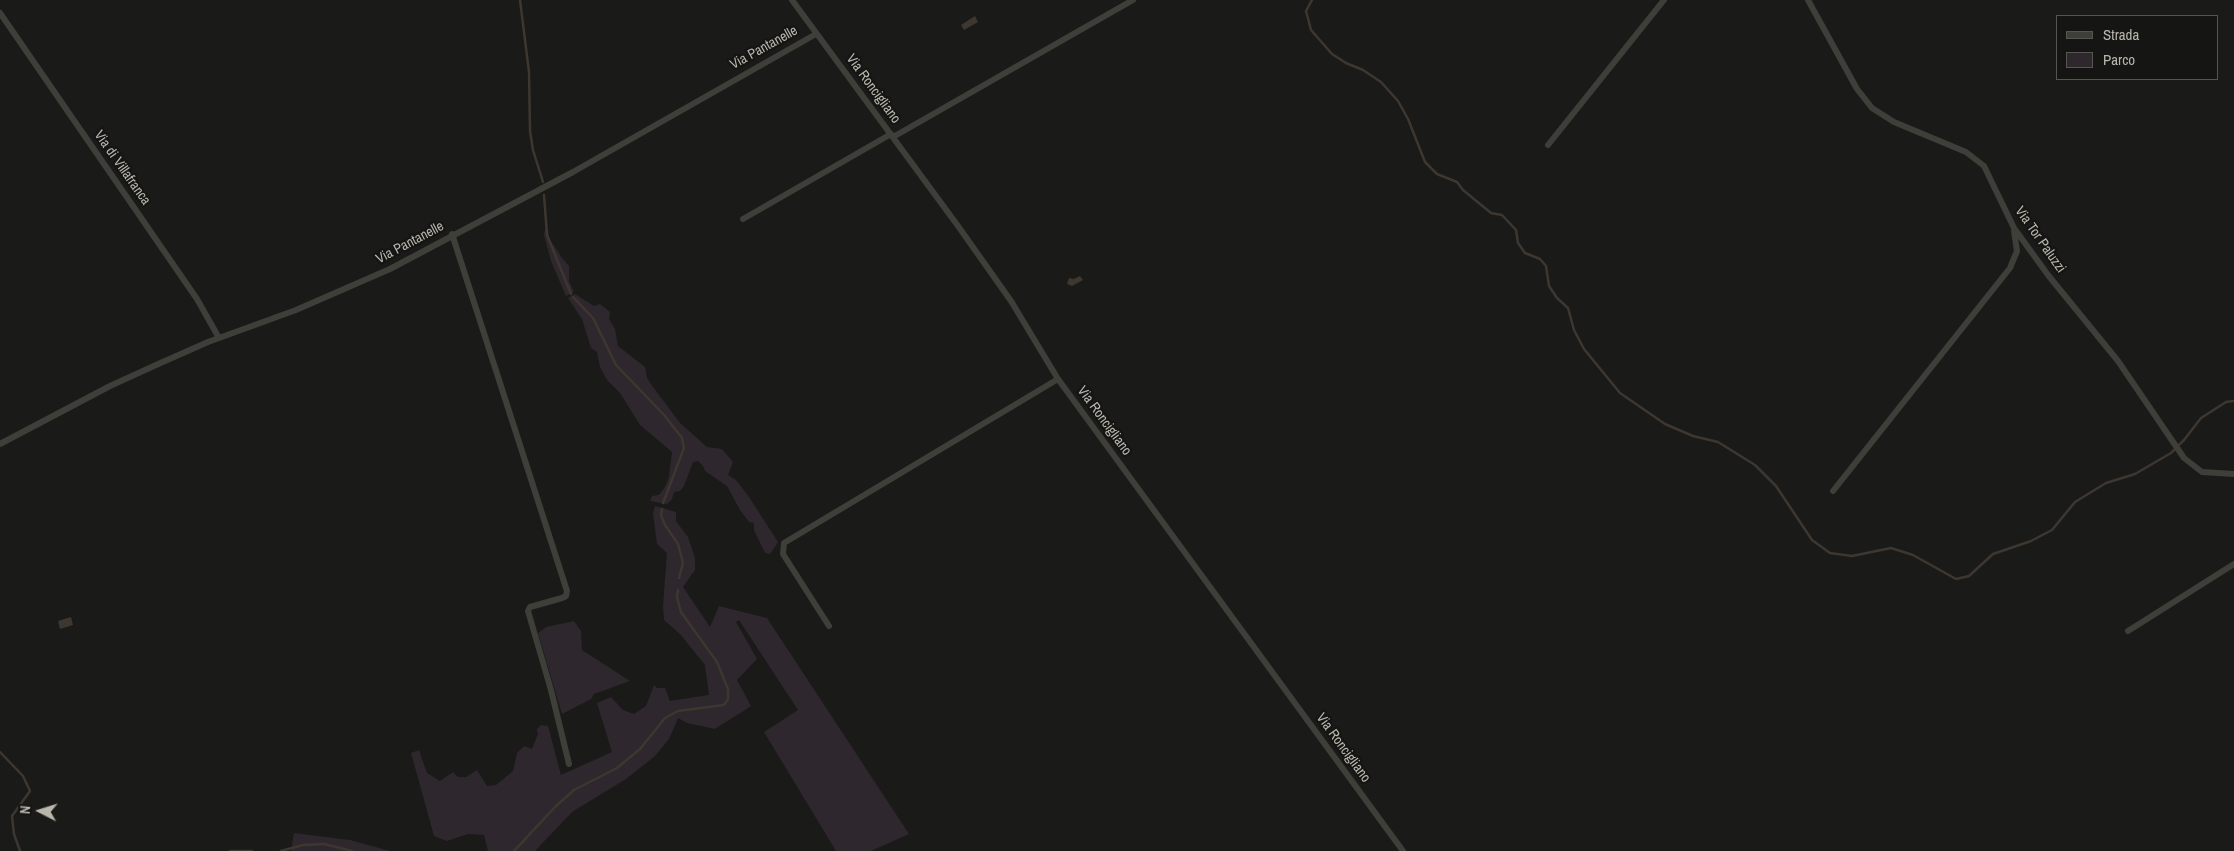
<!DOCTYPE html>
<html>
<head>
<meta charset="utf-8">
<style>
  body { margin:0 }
  #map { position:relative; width:2234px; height:851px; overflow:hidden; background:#1a1a19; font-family:"Archivo Narrow",sans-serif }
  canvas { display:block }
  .legend { position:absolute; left:2056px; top:15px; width:162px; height:65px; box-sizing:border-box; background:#151514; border:1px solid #575551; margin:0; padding:6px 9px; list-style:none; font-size:15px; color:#b9b6ac }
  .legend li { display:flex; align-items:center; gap:10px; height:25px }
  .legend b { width:25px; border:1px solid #575551 }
  .north { position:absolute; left:15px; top:786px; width:50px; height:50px; -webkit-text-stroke:4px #151514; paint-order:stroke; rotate:275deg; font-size:14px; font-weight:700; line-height:20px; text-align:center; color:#b9b6ac }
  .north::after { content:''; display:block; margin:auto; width:18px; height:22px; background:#b9b6ac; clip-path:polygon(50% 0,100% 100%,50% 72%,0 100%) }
</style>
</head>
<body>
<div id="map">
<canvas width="2234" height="851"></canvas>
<ul class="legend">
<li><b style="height:6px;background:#3f3f3a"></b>Strada</li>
<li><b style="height:14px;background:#2f272e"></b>Parco</li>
</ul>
<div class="north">N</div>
</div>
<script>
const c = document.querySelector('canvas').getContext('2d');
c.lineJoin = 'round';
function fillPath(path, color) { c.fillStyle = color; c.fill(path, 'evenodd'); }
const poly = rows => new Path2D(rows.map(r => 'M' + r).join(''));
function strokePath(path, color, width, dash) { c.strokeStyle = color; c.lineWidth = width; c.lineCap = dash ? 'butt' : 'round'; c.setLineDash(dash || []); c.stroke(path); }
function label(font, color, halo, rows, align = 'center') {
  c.font = font + ' "Archivo Narrow",sans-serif'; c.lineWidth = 4.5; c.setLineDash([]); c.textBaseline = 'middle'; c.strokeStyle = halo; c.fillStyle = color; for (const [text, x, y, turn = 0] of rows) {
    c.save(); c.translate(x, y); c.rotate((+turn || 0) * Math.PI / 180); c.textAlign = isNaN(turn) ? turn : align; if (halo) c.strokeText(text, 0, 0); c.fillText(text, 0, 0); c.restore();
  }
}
const green = poly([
  [545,230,548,230,549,238,562,258,569,266,569,281,574,292,566,296,551,261,544,235],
  [575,294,594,306,600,304,610,312,609,319,615,329,618,346,645,367,647,378,653,387,680,423,707,447,722,449,733,462,728,475,736,480,749,497,778,542,770,554,765,553,754,530,754,523,749,522,740,510,727,486,705,471,703,466,698,461,693,462,684,486,680,491,674,492,672,499,667,504,650,501,652,496,659,495,665,487,669,477,672,452,640,425,620,393,607,380,600,367,597,352,591,348,582,319,568,298],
  [655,506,676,512,676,521,688,537,695,558,695,570,683,587,710,627,719,606,767,618,909,834,871,851,836,851,764,732,798,710,739,620,736,622,757,659,737,680,751,706,715,729,687,723,678,718,669,739,655,756,626,779,572,812,535,851,488,851,484,835,468,834,447,841,434,836,411,753,419,750,427,773,440,781,453,772,458,777,466,777,477,770,487,786,496,785,513,771,517,753,524,746,532,749,538,734,537,729,541,725,548,726,561,775,612,752,597,703,611,697,623,710,634,714,646,706,654,685,657,688,665,688,670,701,709,695,705,665,680,634,664,620,663,606,667,553,657,544,653,514],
  [574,621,581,631,582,650,630,681,594,694,591,699,562,714,538,633,546,627],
  [294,833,350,840,390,851,291,851]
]);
const water = poly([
  [975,16,978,22,964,30,961,25],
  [1080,276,1083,280,1072,286,1067,284,1069,278,1074,279],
  [71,617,73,625,60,629,58,621]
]);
const stream = poly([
  [520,0,529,72,530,131,533,150,543,182],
  [1312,0,1306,11,1311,30,1332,54,1346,63,1363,70,1381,82,1398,101,1408,119,1425,162,1437,174,1457,182,1463,190,1491,213,1502,215,1516,230,1518,243,1525,253,1540,259,1546,266,1549,286,1557,298,1568,308,1574,330,1584,349,1620,393,1665,424,1693,436,1718,442,1755,465,1776,486,1812,540,1830,553,1852,556,1891,548,1913,555,1956,579,1969,576,1993,554,2031,541,2052,530,2075,502,2106,483,2135,474,2171,453,2184,440,2201,418,2226,402,2234,401],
  [544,195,547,235,571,294],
  [573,297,593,318,616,365,665,416,682,438,684,448,663,503],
  [662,509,661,515,665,525,678,544,683,563,679,578],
  [0,752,23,776,30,791,12,816,14,834,20,851],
  [230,851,252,851],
  [281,851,303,845,324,844,352,851],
  [514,851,555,807,574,790,617,768,640,749,665,718,678,711,724,705,728,699,728,689,717,662,681,612,677,597,678,590]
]);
const street = poly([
  [792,0,958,226,1011,301,1058,379,1403,851],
  [1808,0,1857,89,1872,108,1894,122,1966,152,1984,166,2014,228,2048,275,2118,361,2184,458,2202,472,2234,474],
  [0,13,197,299,219,338],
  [893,137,1133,0],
  [1548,145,1664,0],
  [743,219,891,134],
  [452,234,567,591,566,596,562,598,530,607,528,611,551,690,569,764],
  [0,444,110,386,156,365,208,342,296,310,390,269,573,172,816,34],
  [1833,491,2010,268,2017,251,2014,231],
  [829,626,783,554,784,543,1058,379],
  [2128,631,2234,564]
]);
const streetNames = [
  ["Via Pantanelle",764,48,-29],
  ["Via Roncigliano",873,89,54],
  ["Via di Villafranca",122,168,55],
  ["Via Tor Paluzzi",2040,240,55],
  ["Via Pantanelle",410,243,-28],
  ["Via Roncigliano",1104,421,54],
  ["Via Roncigliano",1343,748,54]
];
fillPath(green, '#2f272e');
fillPath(water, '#3d3730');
strokePath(stream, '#3d3730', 2.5);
strokePath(street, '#3f3f3a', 6);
label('14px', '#b9b6ac', '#151514', streetNames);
</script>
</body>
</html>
